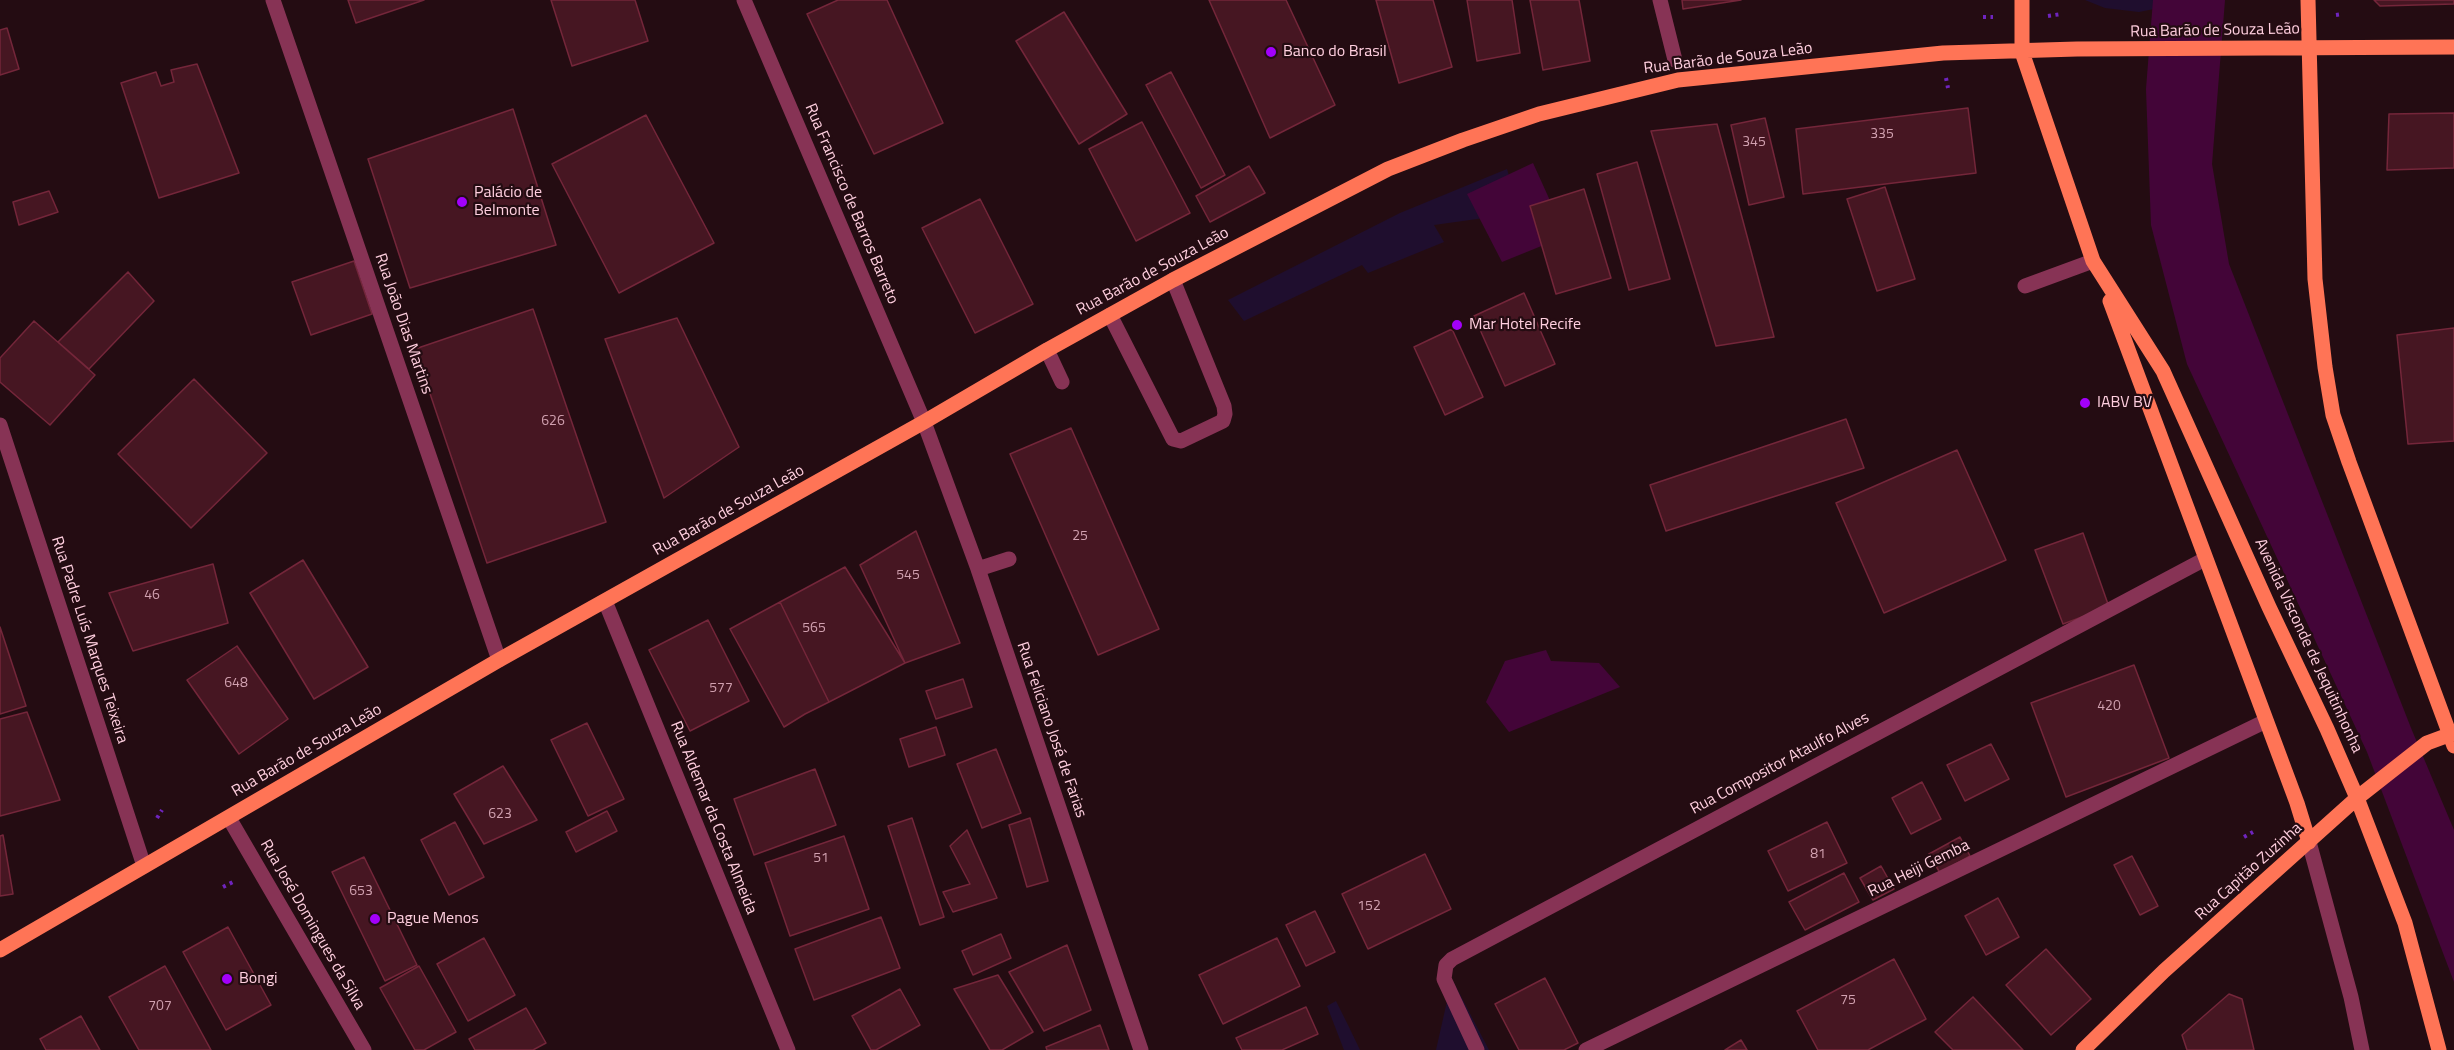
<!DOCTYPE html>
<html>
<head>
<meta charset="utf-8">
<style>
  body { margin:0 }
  canvas { display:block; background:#240c12 }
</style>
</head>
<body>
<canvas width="2454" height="1050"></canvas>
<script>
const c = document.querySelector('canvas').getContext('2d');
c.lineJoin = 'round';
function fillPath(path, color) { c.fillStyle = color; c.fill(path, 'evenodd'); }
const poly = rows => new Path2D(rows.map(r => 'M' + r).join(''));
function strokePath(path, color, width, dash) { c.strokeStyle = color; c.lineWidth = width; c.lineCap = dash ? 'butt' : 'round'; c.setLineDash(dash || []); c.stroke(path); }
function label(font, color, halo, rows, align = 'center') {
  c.font = font + ' "Titillium Web",sans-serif'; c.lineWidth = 4.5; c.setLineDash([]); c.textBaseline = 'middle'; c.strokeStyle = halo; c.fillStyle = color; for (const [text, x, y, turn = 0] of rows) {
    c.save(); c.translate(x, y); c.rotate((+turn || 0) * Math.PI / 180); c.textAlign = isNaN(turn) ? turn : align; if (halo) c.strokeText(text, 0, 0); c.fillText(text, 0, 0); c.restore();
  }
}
const green = poly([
  [2085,0,2153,0,2154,9,2139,12,2105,8],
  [1507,169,1520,213,1434,225,1444,242,1368,273,1362,265,1244,321,1228,300,1400,213],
  [1452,979,1489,1050,1436,1050],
  [1336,1001,1348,1025,1360,1050,1344,1050,1327,1006]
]);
const water = poly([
  [2153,0,2225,0,2212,164,2229,264,2411,728,2454,830,2454,982,2367,752,2187,364,2151,225,2146,89],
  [1533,163,1566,236,1502,262,1467,194],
  [1546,650,1551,661,1599,663,1620,687,1509,732,1486,702,1505,661]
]);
const building = poly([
  [348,0,424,0,356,23,348,0],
  [551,0,635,0,648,41,572,66,551,0],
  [838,0,887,0,943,123,874,154,807,14,838,0],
  [1209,0,1286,0,1335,105,1270,138,1209,0],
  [1376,0,1433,0,1452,67,1399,83,1376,0],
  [1467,0,1512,0,1520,53,1477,61,1467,0],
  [1530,0,1579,0,1590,61,1543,70,1530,0],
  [1682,0,1741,0,1683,9,1682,0],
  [2374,0,2454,0,2454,4,2380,6,2374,0],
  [1064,12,1127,114,1079,144,1016,41,1064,12],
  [7,28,19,69,0,75,0,30,7,28],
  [197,64,239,173,159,198,121,83,156,72,161,86,174,82,171,70,197,64],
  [1171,72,1225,175,1201,188,1146,85,1171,72],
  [1968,108,1976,173,1803,194,1796,129,1968,108],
  [513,109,556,245,410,288,368,159,513,109],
  [2454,113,2454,168,2387,170,2389,114,2454,113],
  [646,115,714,243,619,293,552,164,646,115],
  [1765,118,1784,197,1749,205,1731,125,1765,118],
  [1142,122,1190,213,1136,241,1089,149,1142,122],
  [1717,124,1774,337,1716,346,1651,131,1717,124],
  [1637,162,1670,279,1629,290,1597,174,1637,162],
  [1249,166,1265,193,1210,222,1196,196,1249,166],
  [1885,187,1915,279,1877,291,1847,199,1885,187],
  [1584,189,1611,278,1556,294,1530,206,1584,189],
  [49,191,58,212,19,225,13,202,49,191],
  [980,199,1033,304,975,333,922,228,980,199],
  [354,261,372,314,311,335,292,282,354,261],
  [128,272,154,301,89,369,58,342,128,272],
  [1524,293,1555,364,1505,386,1474,316,1524,293],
  [533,309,606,522,487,563,415,349,533,309],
  [677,318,739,447,664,498,605,339,677,318],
  [34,321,95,375,50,425,0,382,0,358,34,321],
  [2454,328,2454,441,2408,444,2397,335,2454,328],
  [1452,329,1483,397,1445,415,1414,347,1452,329],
  [194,379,267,453,191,528,118,454,194,379],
  [1846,419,1864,468,1666,531,1650,485,1846,419],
  [1071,428,1159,629,1098,655,1010,454,1071,428],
  [1957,450,2006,560,1884,613,1836,503,1957,450],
  [916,531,960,643,905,663,860,565,916,531],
  [2083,533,2109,607,2063,624,2035,550,2083,533],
  [303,560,368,667,314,699,250,593,303,560],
  [213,564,228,623,133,651,109,593,213,564],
  [845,567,905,663,829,702,780,602,845,567],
  [780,602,829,702,805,714,784,727,730,629,780,602],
  [708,620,749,701,690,731,649,650,708,620],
  [0,627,26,706,0,714,0,627],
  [237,646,288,719,239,754,187,680,237,646],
  [2134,665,2169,758,2066,797,2031,703,2134,665],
  [963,679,972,707,936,719,926,691,963,679],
  [27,712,60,800,0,816,0,719,27,712],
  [587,723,624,799,588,816,551,740,587,723],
  [936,727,945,755,909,767,900,739,936,727],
  [1991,744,2009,779,1965,801,1947,765,1991,744],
  [996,749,1021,813,982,828,957,764,996,749],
  [503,766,537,820,484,844,454,794,503,766],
  [815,769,836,825,754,855,734,799,815,769],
  [1922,782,1941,819,1911,834,1892,798,1922,782],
  [607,811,617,831,576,852,566,832,607,811],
  [912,818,944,917,920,925,888,826,912,818],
  [1030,818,1048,881,1027,887,1009,825,1030,818],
  [455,822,484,877,449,895,421,840,455,822],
  [1827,822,1847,863,1788,891,1768,851,1827,822],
  [967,830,997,898,953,912,943,892,970,884,950,846,967,830],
  [3,835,13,894,0,896,0,836,3,835],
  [844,836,869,909,790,936,765,863,844,836],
  [1960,837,1970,856,1940,873,1929,854,1960,837],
  [1425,854,1451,909,1368,949,1342,894,1425,854],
  [2132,856,2158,906,2140,915,2114,865,2132,856],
  [364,857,417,965,385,981,332,872,364,857],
  [1881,866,1894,889,1873,900,1860,878,1881,866],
  [1844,873,1859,902,1805,930,1789,902,1844,873],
  [1998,898,2019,937,1986,955,1965,916,1998,898],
  [1315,911,1335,952,1306,966,1286,925,1315,911],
  [881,917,900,968,814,1000,795,949,881,917],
  [228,927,271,1005,226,1030,183,952,228,927],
  [1001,934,1011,958,973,975,962,951,1001,934],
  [484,938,515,995,468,1021,437,964,484,938],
  [1277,938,1300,986,1223,1024,1199,975,1277,938],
  [1067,945,1091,1010,1044,1031,1009,972,1067,945],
  [2046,949,2091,999,2051,1035,2006,985,2046,949],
  [1894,959,1926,1019,1868,1050,1818,1050,1797,1011,1894,959],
  [165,966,211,1050,139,1050,109,997,165,966],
  [419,966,456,1032,424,1050,415,1050,380,988,419,966],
  [998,975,1033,1032,1002,1050,990,1050,954,989,998,975],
  [1545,978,1578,1043,1564,1050,1519,1050,1495,1004,1545,978],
  [900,989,920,1025,876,1050,871,1050,852,1016,900,989],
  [2229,994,2242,999,2254,1050,2187,1050,2182,1035,2229,994],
  [1973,997,2023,1050,1953,1050,1935,1032,1973,997],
  [1306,1007,1318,1034,1282,1050,1242,1050,1236,1038,1306,1007],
  [526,1008,546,1043,533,1050,475,1050,469,1039,526,1008],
  [81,1016,100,1050,46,1050,40,1039,81,1016],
  [1100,1025,1109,1050,1047,1050,1046,1047,1100,1025],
  [1741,1040,1747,1050,1725,1050,1741,1040]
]);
const path = poly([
  [2336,15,2343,14],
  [2048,16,2061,14],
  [1983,17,1993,17],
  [1946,78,1948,88],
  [157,818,162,810],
  [2244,837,2253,832],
  [223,887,235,881]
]);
const minor = poly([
  [273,0,499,660],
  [744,0,924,422,978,569,1141,1050],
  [1660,0,1675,60],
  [2025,286,2093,261],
  [1110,315,1173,439,1181,441,1223,421,1225,414,1224,406,1173,280],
  [1047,350,1062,382],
  [0,425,144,866],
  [978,569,1009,559],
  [605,601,788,1050],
  [229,818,364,1050],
  [2309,842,2351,997,2362,1050],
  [1477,1050,1444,979,1446,965,1452,959,2205,559],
  [1586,1050,2266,721]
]);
const major = poly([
  [2022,0,2022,52,2093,261,2163,371,2269,607,2327,729,2357,798,2405,923,2439,1050],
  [2308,0,2315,279,2325,367,2333,415,2349,462,2454,746],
  [2110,301,2297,803,2309,842],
  [0,950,499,660,924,422,1047,350,1173,280,1388,169,1463,140,1539,114,1678,80,1943,53,2077,49,2454,47],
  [2083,1050,2164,971,2357,798,2427,743,2454,733]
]);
const markers = [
  [1271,52,6,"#a300fa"],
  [462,202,6,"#a300fa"],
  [1457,325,6,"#a300fa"],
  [2085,403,6,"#a300fa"],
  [375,919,6,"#a300fa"],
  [227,979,6,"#a300fa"]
];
const numberNames = [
  ["335",1882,135],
  ["345",1754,143],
  ["626",553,422],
  ["25",1080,537],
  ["545",908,576],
  ["46",152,596],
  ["565",814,629],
  ["648",236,684],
  ["577",721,689],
  ["420",2109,707],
  ["623",500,815],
  ["81",1818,855],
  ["51",821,859],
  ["653",361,892],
  ["152",1369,907],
  ["75",1848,1001],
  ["707",160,1007]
];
const streetNames = [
  ["Rua Barão de Souza Leão",2215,31,-1],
  ["Rua Barão de Souza Leão",1728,59,-7],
  ["Rua Francisco de Barros Barreto",851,204,67],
  ["Rua Barão de Souza Leão",1153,272,-28],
  ["Rua João Dias Martins",403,324,71],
  ["Rua Barão de Souza Leão",729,511,-29],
  ["Rua Padre Luís Marques Teixeira",89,640,72],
  ["Avenida Visconde de Jequitinhonha",2308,646,65],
  ["Rua Feliciano José de Farias",1051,730,71],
  ["Rua Barão de Souza Leão",307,751,-30],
  ["Rua Compositor Ataulfo Alves",1780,764,-28],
  ["Rua Aldemar da Costa Almeida",713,818,68],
  ["Rua Heiji Gemba",1919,869,-26],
  ["Rua Capitão Zuzinha",2249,872,-42],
  ["Rua José Domingues da Silva",312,925,60]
];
const poiNames = [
  ["Banco do Brasil",1283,52],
  ["Palácio de",474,193],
  ["Belmonte",474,211],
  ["Mar Hotel Recife",1469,325],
  ["IABV BV",2097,403],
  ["Pague Menos",387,919],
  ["Bongi",239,979]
];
fillPath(green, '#1f0e2e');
fillPath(water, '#430538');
fillPath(building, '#461622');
strokePath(building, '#74263a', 1.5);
strokePath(path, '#6f24be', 4, [3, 4.5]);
strokePath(minor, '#873355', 15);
strokePath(major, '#ff7456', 15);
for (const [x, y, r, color] of markers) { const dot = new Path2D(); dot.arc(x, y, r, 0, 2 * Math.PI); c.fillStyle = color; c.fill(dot); strokePath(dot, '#240c12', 2); }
label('14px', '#d1a1b0', null, numberNames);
label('16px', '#ffcfdf', '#240c12', streetNames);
label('16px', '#ffcfdf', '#240c12', poiNames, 'left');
</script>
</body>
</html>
